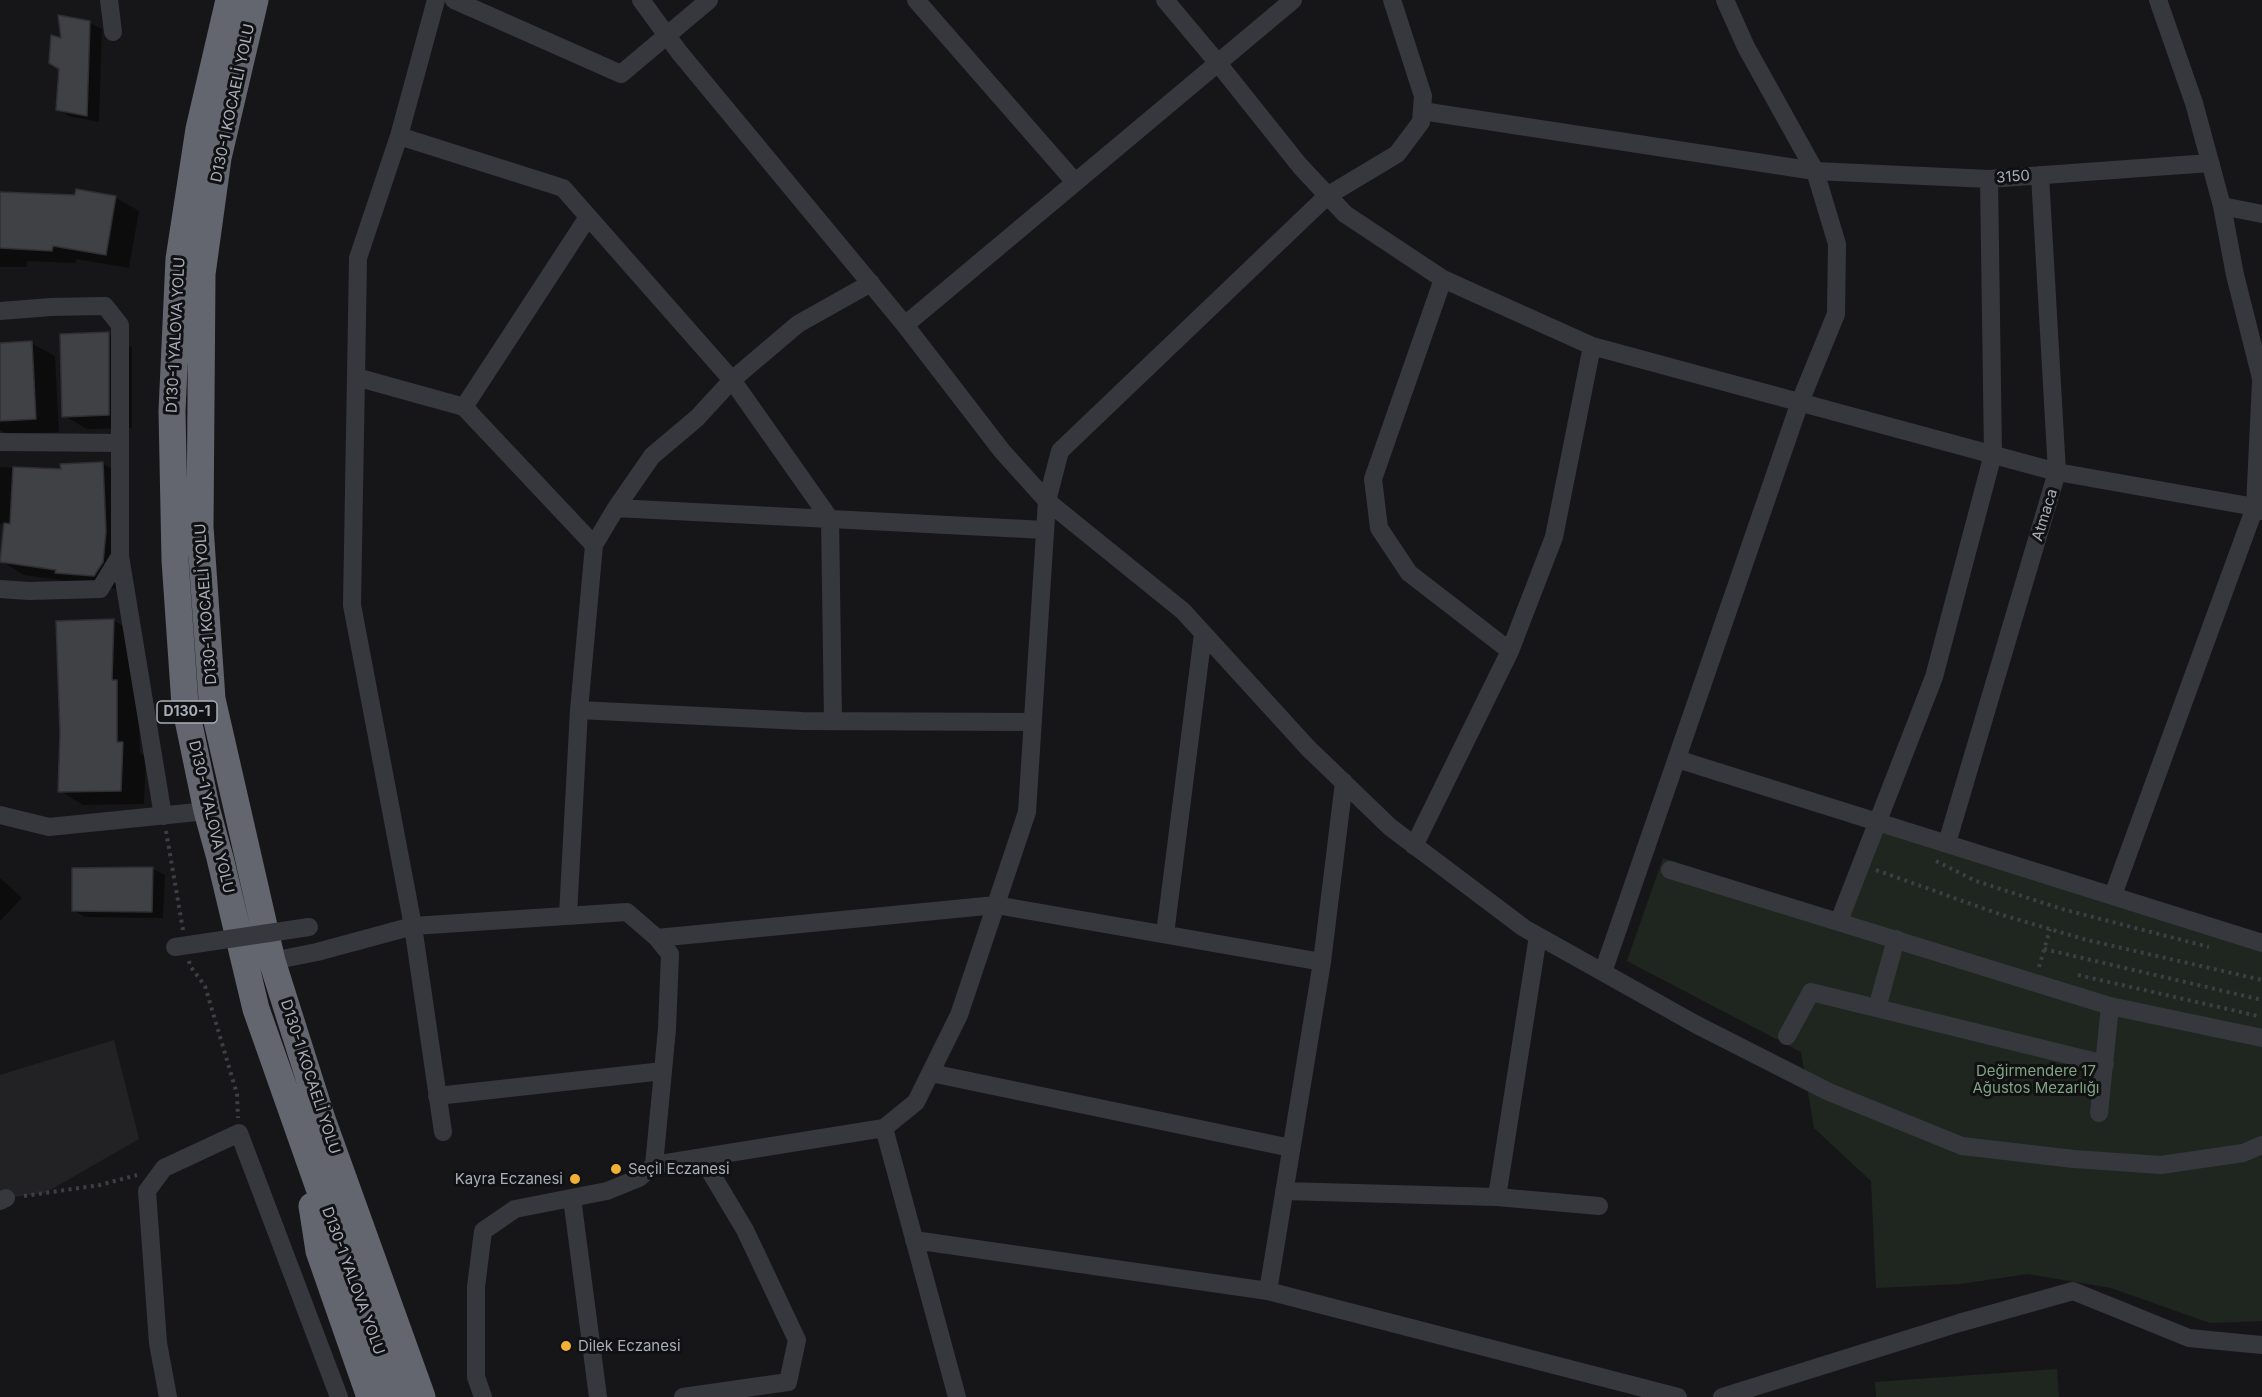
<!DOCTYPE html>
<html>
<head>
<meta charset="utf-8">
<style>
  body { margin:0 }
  canvas { display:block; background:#161618 }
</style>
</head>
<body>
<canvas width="2262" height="1397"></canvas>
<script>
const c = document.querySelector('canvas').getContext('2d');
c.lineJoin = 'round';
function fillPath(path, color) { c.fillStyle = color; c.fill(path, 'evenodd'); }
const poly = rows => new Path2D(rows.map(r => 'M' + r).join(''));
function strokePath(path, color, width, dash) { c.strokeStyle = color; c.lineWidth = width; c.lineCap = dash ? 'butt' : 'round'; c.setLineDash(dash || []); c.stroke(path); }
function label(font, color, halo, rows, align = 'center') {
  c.font = font + ' Inter,sans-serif'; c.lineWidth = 6; c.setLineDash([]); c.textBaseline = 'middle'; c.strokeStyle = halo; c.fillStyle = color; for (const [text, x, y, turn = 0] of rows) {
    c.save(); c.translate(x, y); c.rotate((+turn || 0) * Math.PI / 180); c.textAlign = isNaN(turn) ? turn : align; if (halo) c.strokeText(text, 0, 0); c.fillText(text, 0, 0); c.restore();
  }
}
const built = poly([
  [114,1040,139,1139,45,1193,6,1198,0,1201,0,1075]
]);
const green = poly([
  [1871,820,2258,947,2262,952,2262,1321,2210,1323,2111,1288,2028,1274,1960,1284,1876,1288,1871,1181,1814,1128,1801,1052,1627,961,1663,858,1834,912],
  [2057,1369,2059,1397,1876,1397,1875,1382]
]);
const shadow = poly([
  [90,23,102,29,99,122,69,116,57,109],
  [0,195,115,197,139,211,129,268,76,259,76,263,27,261,27,267,0,267],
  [108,334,132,347,132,428,87,429,64,416],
  [31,343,55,356,59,432,9,435,0,430,0,344],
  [103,464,126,477,118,589,81,586,73,582,24,575,1,561,6,524,0,524,0,467,62,471],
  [113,620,137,634,140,753,146,757,144,804,83,805,60,791],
  [74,869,153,869,165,875,163,918,85,917,73,910],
  [0,878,22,898,0,921]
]);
const building = poly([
  [58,15,90,21,87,116,56,110,59,69,49,63,51,35,61,38,58,15],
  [76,189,116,196,106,255,53,246,52,251,0,248,0,192,75,195,76,189],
  [109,332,109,415,62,417,60,334,109,332],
  [32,341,36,419,0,421,0,343,32,341],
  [103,462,106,532,103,562,94,576,55,573,56,570,0,562,4,523,10,524,13,467,61,469,60,464,103,462],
  [114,619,112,680,117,680,117,742,123,742,121,791,58,792,60,733,56,621,114,619],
  [153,867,152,912,72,911,72,868,153,867]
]);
const path = poly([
  [166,831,183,930],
  [1936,861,1976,881,2062,909,2209,947],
  [1876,870,1999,914,2087,940,2262,980],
  [2044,949,2262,1000],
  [189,961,190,966,205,986,237,1094,238,1118],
  [2039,967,2050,929],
  [2078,975,2258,1016],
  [24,1196,100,1185,137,1175]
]);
const minor = poly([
  [109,0,113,32],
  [436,0,399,136,358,258,356,377,464,407,594,545],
  [454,0,621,74,709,0],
  [641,0,679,52,905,325,1002,451,1047,501,1183,611,1308,748,1390,827,1524,928,1697,1025,1829,1092,1962,1146,2074,1159,2161,1165,2243,1153,2262,1145],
  [916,0,1075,182],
  [1165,0,1217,62,1300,166,1345,214,1443,279,1592,346,2057,472,2255,507,2262,511],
  [2158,0,2194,103,2222,206,2235,275,2262,382],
  [1422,111,1815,171,1989,179,2210,163],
  [399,136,563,188,732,380,830,519,833,721],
  [2222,206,2262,214],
  [1443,279,1373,479,1379,528,1409,573,1510,651],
  [0,311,51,307,105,306,120,325,120,443],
  [905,325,1293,0],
  [356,377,352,605,413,926,443,1132],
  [464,407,588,217],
  [0,442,120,443,120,556,100,589,29,591,0,589],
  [616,508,1045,530],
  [120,556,163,816],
  [579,710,802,721,1033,722],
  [1677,759,2262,943],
  [0,815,49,827,207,811],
  [1947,843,2057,472,2040,175],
  [1414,846,1510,651,1554,537,1592,346],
  [1670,870,2110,1006],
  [2113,895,2255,507,2261,382],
  [568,915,579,710,594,545,616,508,652,456,697,418,732,380,798,324,871,283],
  [1839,921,1934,677,1993,454,1989,179],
  [1165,934,1203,634],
  [1538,936,1497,1197,1599,1206],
  [657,938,996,905,1322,962],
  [272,961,317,952,413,926,627,912,657,938,670,954,667,1029,654,1165,639,1178,607,1191,515,1209,483,1231,476,1287,476,1377,483,1397],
  [1603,972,1800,402,1836,314,1837,244,1815,171,1746,47,1725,0],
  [1877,1008,1896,939],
  [1787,1036,1811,992,2105,1064],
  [931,1073,1291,1148],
  [437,1096,663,1071],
  [2099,1113,2110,1006,2262,1038],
  [884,1128,957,1397],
  [654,1165,884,1128,916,1102,959,1015,1027,812,1047,501,1060,451,1327,196,1397,154,1421,122,1423,96,1392,0],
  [1284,1191,1497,1197],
  [572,1198,598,1397],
  [0,1201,6,1198],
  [914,1240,1268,1291,1678,1397],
  [1268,1291,1322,962,1344,782],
  [168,1397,158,1343,147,1191,164,1168,239,1133,339,1397],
  [683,1397,788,1382,797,1340,745,1230,702,1158],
  [1722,1397,1959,1323,2073,1291,2189,1338,2262,1345]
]);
const highway = poly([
  [229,0,199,129,179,259,172,411,175,560,185,705,207,811,220,858,256,1009,355,1290,396,1397],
  [255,0,218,158,202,274,200,527,212,699,272,961,322,1119,422,1397],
  [312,1206,319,1251,370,1397]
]);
const minorBridge = poly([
  [175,947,309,927]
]);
const markers = [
  [616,1169,6,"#f2b134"],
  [575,1179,6,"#f2b134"],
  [566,1346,6,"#f2b134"]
];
const shields = [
  [187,712,60]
];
const shieldNames = [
  ["D130-1",187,712]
];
const streetNames = [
  ["D130-1 KOCAELİ YOLU",233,103,-78],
  ["3150",2013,177,-4],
  ["D130-1 YALOVA YOLU",176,335,-87],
  ["Atmaca",2045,515,-73],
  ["D130-1 KOCAELİ YOLU",206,604,-94],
  ["D130-1 YALOVA YOLU",211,817,77],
  ["D130-1 KOCAELİ YOLU",310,1077,72],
  ["D130-1 YALOVA YOLU",353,1281,70]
];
const parkNames = [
  ["Değirmendere 17",2036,1071],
  ["Ağustos Mezarlığı",2036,1088]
];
const poiNames = [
  ["Seçil Eczanesi",628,1169],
  ["Kayra Eczanesi",563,1179,"right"],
  ["Dilek Eczanesi",578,1346]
];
fillPath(built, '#222225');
fillPath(green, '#1e261f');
fillPath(shadow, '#0007');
fillPath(building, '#404145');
strokePath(building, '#303034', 1.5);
strokePath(path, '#3d3f44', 4, [3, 4.5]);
strokePath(minor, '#37383d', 18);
strokePath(highway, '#63666e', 27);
strokePath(minorBridge, '#37383d', 18);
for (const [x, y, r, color] of markers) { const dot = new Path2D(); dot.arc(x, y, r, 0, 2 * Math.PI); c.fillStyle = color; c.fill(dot); strokePath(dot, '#111113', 2); }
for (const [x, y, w] of shields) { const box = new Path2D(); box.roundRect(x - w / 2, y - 11, w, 22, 4.5); c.fillStyle = '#111113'; c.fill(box); strokePath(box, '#a8adb8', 1.5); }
label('bold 14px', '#a8adb8', null, shieldNames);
label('15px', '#a8adb8', '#111113', streetNames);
label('15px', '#7fa381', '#111113', parkNames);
label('15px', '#a8adb8', '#111113', poiNames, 'left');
</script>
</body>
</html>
